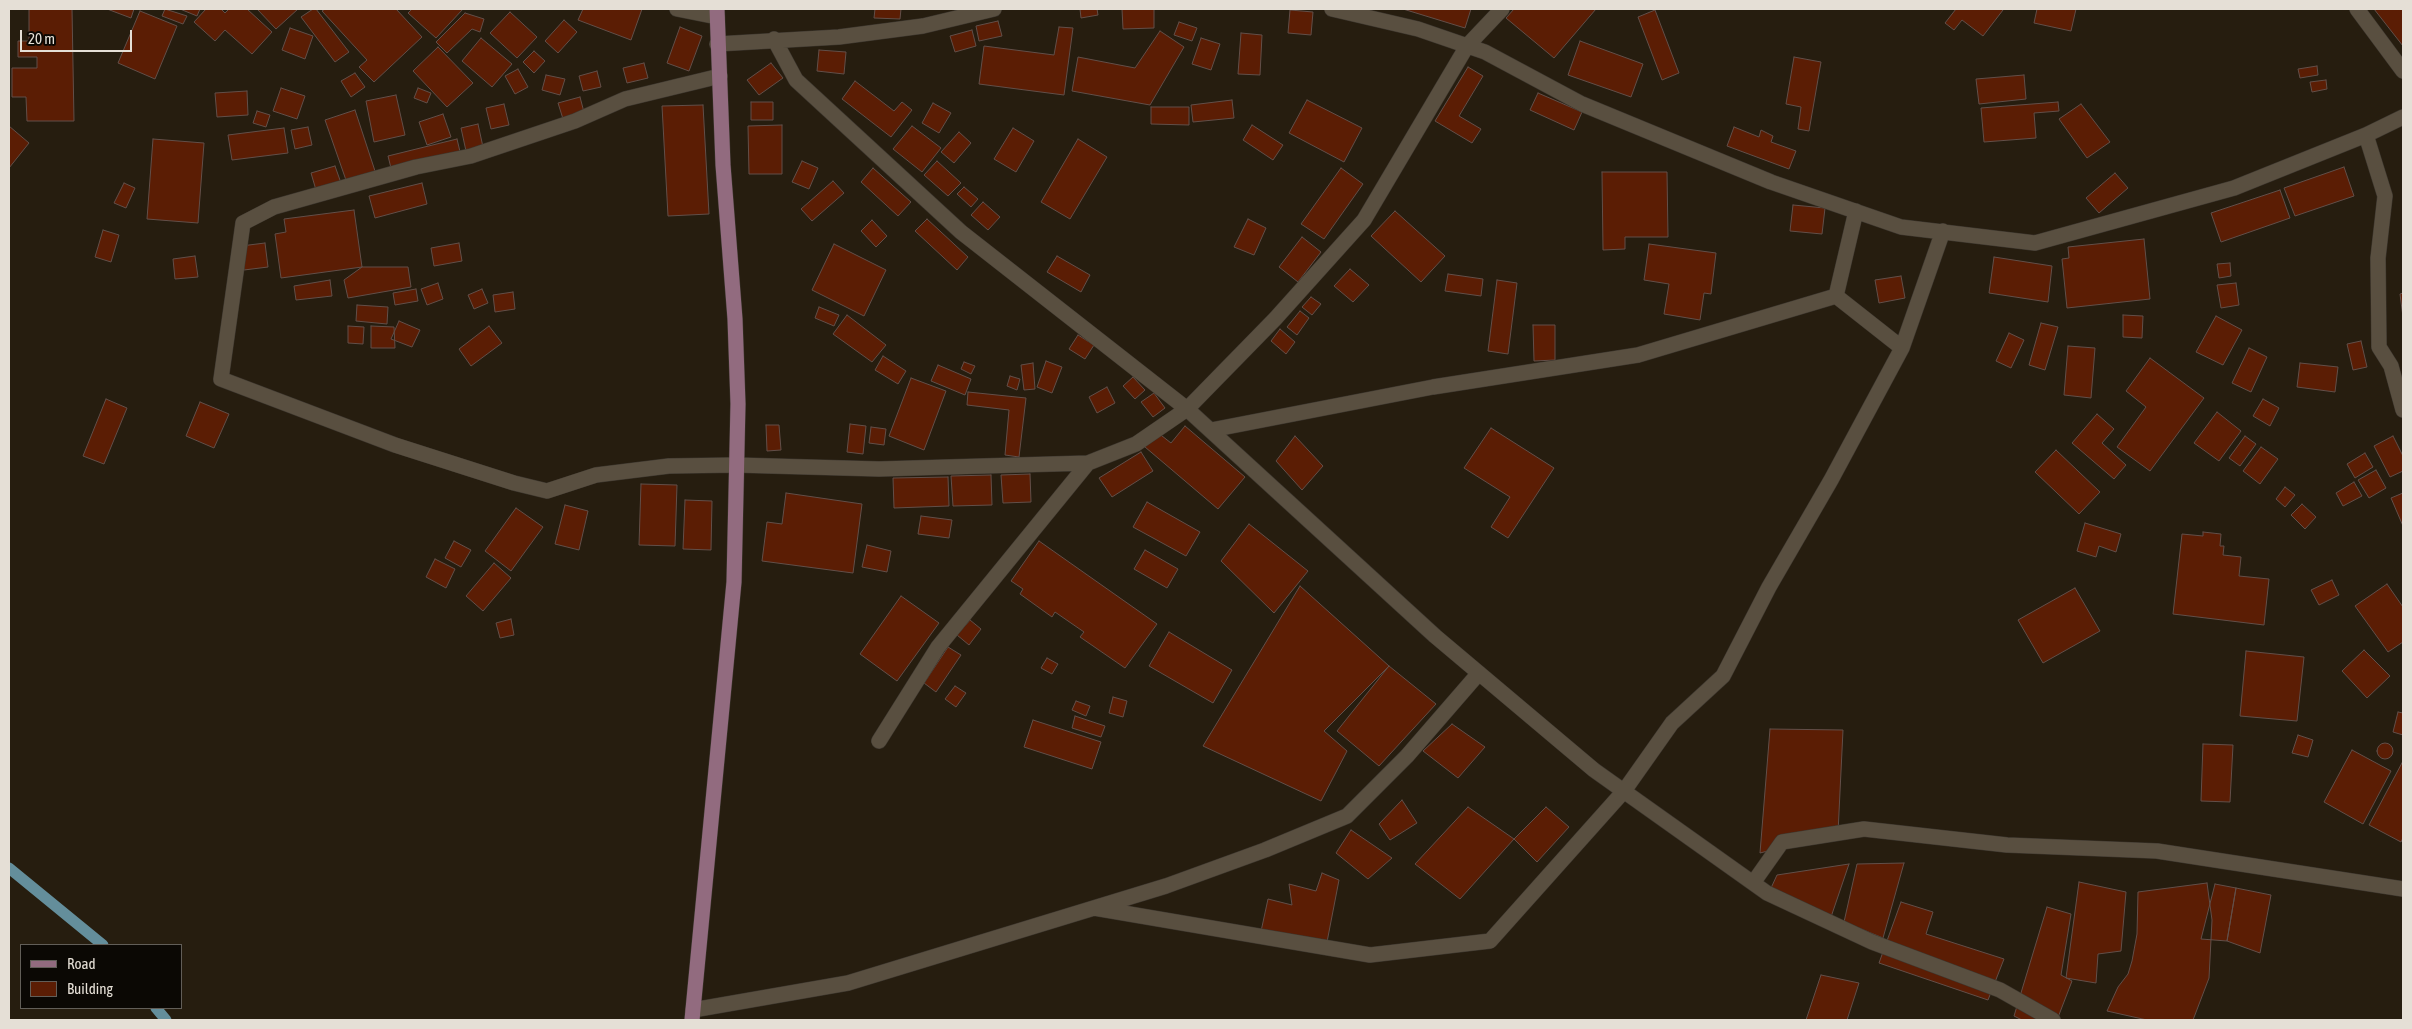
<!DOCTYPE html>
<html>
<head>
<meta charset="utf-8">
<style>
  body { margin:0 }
  #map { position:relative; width:2412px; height:1029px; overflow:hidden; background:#261d0f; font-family:"Asap Condensed",sans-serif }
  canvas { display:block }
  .frame { position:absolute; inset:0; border:10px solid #e5dfd6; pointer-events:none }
  .legend { position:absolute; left:20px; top:944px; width:162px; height:65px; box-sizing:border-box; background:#0b0804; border:1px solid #625e58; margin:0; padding:6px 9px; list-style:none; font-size:15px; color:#e5dfd6 }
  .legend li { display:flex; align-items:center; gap:10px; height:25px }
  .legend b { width:25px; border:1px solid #625e58 }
  .scale { position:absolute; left:20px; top:30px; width:112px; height:22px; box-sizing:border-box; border:2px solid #e5dfd6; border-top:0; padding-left:6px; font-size:15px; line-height:18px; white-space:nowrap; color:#e5dfd6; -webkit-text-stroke:4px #0b0804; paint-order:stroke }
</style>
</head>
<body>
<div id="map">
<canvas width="2412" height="1029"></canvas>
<div class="frame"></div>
<ul class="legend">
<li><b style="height:6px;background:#926b7f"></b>Road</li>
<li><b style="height:14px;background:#5b1d04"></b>Building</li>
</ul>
<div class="scale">20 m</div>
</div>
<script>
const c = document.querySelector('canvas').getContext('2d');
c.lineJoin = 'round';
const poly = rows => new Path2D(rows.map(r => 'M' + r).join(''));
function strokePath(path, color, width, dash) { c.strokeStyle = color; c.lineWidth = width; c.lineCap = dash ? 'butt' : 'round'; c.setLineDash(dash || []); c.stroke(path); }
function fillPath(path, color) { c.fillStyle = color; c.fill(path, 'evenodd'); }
const stream = poly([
  [9,868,103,945],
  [156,1008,166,1020]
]);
const building = poly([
  [29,9,72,9,74,121,27,121,26,97,12,97,12,68,37,68,37,57,18,57,18,41,29,41,29,9],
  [107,9,134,9,131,18,107,9],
  [165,9,187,16,183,24,162,16,165,9],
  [180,9,200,9,197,16,180,9],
  [206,9,221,9,225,13,229,9,247,9,272,32,252,54,225,30,215,41,194,22,206,9],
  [257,9,298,9,276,29,257,9],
  [313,9,316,9,349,52,335,62,301,17,313,9],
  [325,9,396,9,422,37,374,82,359,67,367,60,322,11,325,9],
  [412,9,463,9,436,38,408,13,412,9],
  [583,9,642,9,631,40,578,20,583,9],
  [875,9,901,9,900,19,874,18,875,9],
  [1080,9,1097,9,1098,15,1081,18,1080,9],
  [1122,9,1154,9,1154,28,1123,29,1122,9],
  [1403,9,1471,9,1465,28,1403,9],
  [1514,9,1596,9,1554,58,1506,18,1514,9],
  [1956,9,2001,9,2003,10,1983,36,1962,20,1954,30,1945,23,1956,9],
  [2037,9,2076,9,2071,31,2034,23,2037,9],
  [2374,9,2403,9,2403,46,2374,9],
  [1290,10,1313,12,1311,35,1288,33,1290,10],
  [1655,10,1679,73,1662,80,1638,17,1655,10],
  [140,11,177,26,155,79,118,63,140,11],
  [510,12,537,37,517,58,490,33,510,12],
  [465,13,484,19,480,32,472,29,447,53,436,42,465,13],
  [564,20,577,32,558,53,545,41,564,20],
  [998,21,1002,36,979,41,976,26,998,21],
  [1179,22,1197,28,1192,41,1174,35,1179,22],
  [680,27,702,36,689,71,667,63,680,27],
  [1059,27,1073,28,1064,95,979,84,984,46,1054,55,1059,27],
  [290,28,313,36,305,59,282,50,290,28],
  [972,30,976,46,955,52,950,36,972,30],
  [1160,31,1184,47,1150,105,1072,91,1078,57,1135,68,1160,31],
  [1241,33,1262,35,1260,75,1238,74,1241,33],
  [481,38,512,64,492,87,462,61,481,38],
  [1201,38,1220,44,1211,70,1192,64,1201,38],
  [1580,41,1643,64,1631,97,1568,75,1580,41],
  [438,47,473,83,447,107,413,71,438,47],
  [819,50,846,52,844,74,817,71,819,50],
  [534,51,545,61,534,73,523,62,534,51],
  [1794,57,1821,62,1809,131,1798,129,1801,107,1786,104,1794,57],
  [644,63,648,78,627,83,623,68,644,63],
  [771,63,783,78,759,95,747,80,771,63],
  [2317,66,2318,75,2300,78,2298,69,2317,66],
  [1468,67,1483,76,1459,116,1481,129,1472,143,1435,121,1468,67],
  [518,69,528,87,515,94,505,76,518,69],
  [597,71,601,87,583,91,579,76,597,71],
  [355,73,365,87,351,97,341,81,355,73],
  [546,75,565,79,560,95,542,90,546,75],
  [2024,75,2026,99,1979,104,1976,79,2024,75],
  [2326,80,2327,89,2312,92,2310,82,2326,80],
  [855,81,894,111,902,102,912,110,891,137,842,99,855,81],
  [281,88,305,96,297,119,273,111,281,88],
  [418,88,431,93,427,103,414,98,418,88],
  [247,91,248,115,217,117,215,93,247,91],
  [1538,93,1582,112,1574,130,1530,110,1538,93],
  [396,95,405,135,374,142,366,101,396,95],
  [580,97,585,116,564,122,558,103,580,97],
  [1232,100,1234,118,1193,122,1191,105,1232,100],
  [1307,100,1362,128,1344,162,1289,133,1307,100],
  [751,102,773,102,773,120,751,120,751,102],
  [2058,102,2059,111,2034,113,2036,138,1984,142,1981,108,2058,102],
  [933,103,951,113,939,133,922,123,933,103],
  [504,104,509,125,491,129,486,108,504,104],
  [2081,104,2110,142,2087,158,2059,119,2081,104],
  [703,105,709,214,668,216,662,106,703,105],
  [1151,107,1189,107,1189,125,1151,124,1151,107],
  [355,110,376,174,347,183,325,120,355,110],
  [257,111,270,115,266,127,253,123,257,111],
  [443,114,451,137,427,145,419,122,443,114],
  [478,124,483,147,466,151,461,128,478,124],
  [782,125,782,174,749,174,748,126,782,125],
  [1252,125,1283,145,1273,160,1243,140,1252,125],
  [9,126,29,143,9,168,9,126],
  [912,126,941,148,922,172,893,149,912,126],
  [308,127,312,145,295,149,291,130,308,127],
  [1734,127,1759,137,1761,130,1773,136,1771,142,1796,151,1789,169,1727,146,1734,127],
  [284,128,288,153,232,160,228,135,284,128],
  [1013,128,1034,141,1016,172,994,159,1013,128],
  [959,132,971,143,954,163,941,152,959,132],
  [153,139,204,143,198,223,147,219,153,139],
  [457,139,461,156,392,172,388,156,457,139],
  [1078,139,1107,157,1070,219,1041,202,1078,139],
  [802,161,818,168,809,189,792,182,802,161],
  [937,161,961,183,948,196,924,175,937,161],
  [335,166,341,183,316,190,311,173,335,166],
  [2344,167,2354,196,2295,216,2284,188,2344,167],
  [873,168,911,202,898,216,861,182,873,168],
  [1341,168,1363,184,1324,239,1301,224,1341,168],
  [1602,172,1667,172,1668,237,1625,237,1625,249,1603,250,1602,172],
  [2115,173,2128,188,2099,213,2086,198,2115,173],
  [833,181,844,193,812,221,801,209,833,181],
  [124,183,135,188,126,208,114,203,124,183],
  [422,183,427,204,375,218,369,196,422,183],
  [964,187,978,199,971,207,957,194,964,187],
  [2280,190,2290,218,2221,242,2211,213,2280,190],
  [983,202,1000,217,988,230,971,215,983,202],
  [1793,205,1825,208,1822,234,1790,231,1793,205],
  [354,210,362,267,281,278,275,234,286,232,284,219,354,210],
  [1395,211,1445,256,1421,282,1371,236,1395,211],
  [927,219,968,257,957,270,915,231,927,219],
  [1248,219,1266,228,1254,255,1234,247,1248,219],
  [872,220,887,236,876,247,861,231,872,220],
  [103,230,119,235,111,262,95,257,103,230],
  [1302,237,1321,252,1298,282,1279,267,1302,237],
  [2144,239,2150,299,2067,308,2062,259,2069,258,2068,247,2144,239],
  [265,243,268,267,244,270,241,246,265,243],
  [459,243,462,261,434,266,431,248,459,243],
  [834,244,886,270,864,316,812,290,834,244],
  [1649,244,1716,253,1711,294,1704,293,1700,320,1664,314,1669,284,1644,280,1649,244],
  [195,256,198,277,175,279,173,259,195,256],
  [1057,256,1090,275,1081,292,1047,272,1057,256],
  [1994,257,2052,266,2048,302,1989,293,1994,257],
  [2230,263,2231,276,2219,278,2217,264,2230,263],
  [362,267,408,267,411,287,348,298,344,280,362,267],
  [1350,269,1369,285,1353,302,1334,286,1350,269],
  [1448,274,1483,279,1481,296,1445,291,1448,274],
  [1901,276,1905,298,1879,303,1875,280,1901,276],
  [330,280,332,296,296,300,294,286,330,280],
  [1497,280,1517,283,1508,354,1488,351,1497,280],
  [438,283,443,299,427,305,421,289,438,283],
  [2236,283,2239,305,2221,308,2217,285,2236,283],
  [416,289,418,301,395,305,393,293,416,289],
  [482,289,488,303,474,309,468,295,482,289],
  [513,292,515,309,495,312,493,295,513,292],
  [2403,293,2403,317,2400,294,2403,293],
  [1311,297,1321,304,1312,315,1302,307,1311,297],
  [357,305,388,307,387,324,356,321,357,305],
  [819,307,839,315,834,326,815,318,819,307],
  [1300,311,1309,318,1297,335,1287,327,1300,311],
  [847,315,886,345,872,362,833,334,847,315],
  [2123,315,2143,316,2142,338,2123,337,2123,315],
  [2216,316,2242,330,2223,365,2196,352,2216,316],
  [399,321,420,330,412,347,391,339,399,321],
  [2041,323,2058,327,2045,370,2029,365,2041,323],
  [1533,325,1555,325,1555,360,1534,361,1533,325],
  [348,326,364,327,363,344,348,343,348,326],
  [371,326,394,327,395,348,371,348,371,326],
  [489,326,502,343,471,366,459,349,489,326],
  [1280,329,1295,342,1286,354,1271,341,1280,329],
  [2009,333,2024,340,2011,368,1996,361,2009,333],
  [1078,335,1094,345,1085,359,1069,349,1078,335],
  [2361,341,2367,367,2353,370,2347,344,2361,341],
  [2068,346,2095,348,2091,398,2064,395,2068,346],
  [2249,348,2267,357,2251,392,2232,383,2249,348],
  [883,356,906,371,898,384,875,370,883,356],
  [2150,358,2204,398,2150,471,2117,447,2146,407,2126,391,2150,358],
  [1046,361,1062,367,1052,393,1037,387,1046,361],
  [964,362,975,366,971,374,961,369,964,362],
  [1033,363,1035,389,1024,390,1021,365,1033,363],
  [2300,363,2338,367,2335,392,2297,387,2300,363],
  [938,365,971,379,965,395,931,381,938,365],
  [1010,376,1020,379,1017,390,1007,386,1010,376],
  [1133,377,1145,390,1135,399,1123,386,1133,377],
  [911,378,946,391,924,450,889,436,911,378],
  [1107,387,1115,403,1097,413,1089,397,1107,387],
  [968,392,1026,398,1019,457,1005,455,1009,410,967,405,968,392],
  [1154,393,1165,408,1153,417,1141,402,1154,393],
  [106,399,127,408,104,464,83,456,106,399],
  [2263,399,2279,408,2270,426,2253,416,2263,399],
  [200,402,229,414,214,448,186,436,200,402],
  [2217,412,2241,431,2219,461,2194,443,2217,412],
  [2097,414,2114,429,2102,443,2126,465,2114,479,2072,443,2097,414],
  [850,424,866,426,863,454,847,452,850,424],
  [766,425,779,425,781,450,767,451,766,425],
  [1185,426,1245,477,1218,509,1145,447,1157,432,1171,443,1185,426],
  [871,427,886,429,884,445,869,443,871,427],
  [1491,428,1554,468,1508,538,1491,527,1510,497,1464,468,1491,428],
  [1295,436,1323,466,1302,490,1276,461,1295,436],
  [2245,436,2256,444,2240,466,2229,458,2245,436],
  [2393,436,2403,456,2403,471,2390,477,2374,446,2393,436],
  [2261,447,2278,459,2260,484,2243,471,2261,447],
  [2056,450,2100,492,2079,514,2035,472,2056,450],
  [1141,452,1153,471,1112,497,1099,478,1141,452],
  [2365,453,2373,467,2355,478,2347,464,2365,453],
  [2376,470,2386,488,2369,498,2358,480,2376,470],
  [1030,474,1031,502,1003,503,1001,475,1030,474],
  [991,475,992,505,953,506,951,476,991,475],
  [948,477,949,506,894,508,893,478,948,477],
  [2354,482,2362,496,2343,506,2336,493,2354,482],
  [641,484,677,485,675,546,639,545,641,484],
  [2285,487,2295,495,2285,507,2276,499,2285,487],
  [786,493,862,504,853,573,762,561,767,522,782,524,786,493],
  [2403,493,2403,526,2391,498,2403,493],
  [685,500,712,501,711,550,683,549,685,500],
  [1147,502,1200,532,1186,556,1133,527,1147,502],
  [2302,504,2316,517,2305,529,2291,515,2302,504],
  [565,505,588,511,579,550,555,544,565,505],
  [516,508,543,527,511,571,485,551,516,508],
  [921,516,952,520,949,538,918,534,921,516],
  [2085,523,2121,534,2116,552,2099,546,2096,557,2077,551,2085,523],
  [1249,524,1308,571,1274,613,1221,561,1249,524],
  [2203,532,2221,534,2220,546,2224,546,2223,555,2241,557,2239,576,2269,579,2264,625,2173,614,2182,534,2203,536,2203,532],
  [454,541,471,550,461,567,445,558,454,541],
  [1039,541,1157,624,1125,668,1080,637,1084,632,1055,612,1052,617,1020,594,1023,589,1011,581,1039,541],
  [867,545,891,551,887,572,862,567,867,545],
  [1145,550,1178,569,1167,588,1134,569,1145,550],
  [435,559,455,569,446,588,426,577,435,559],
  [494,563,511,578,483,611,466,596,494,563],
  [2332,580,2339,595,2319,605,2311,590,2332,580],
  [2387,584,2403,607,2403,642,2388,652,2355,606,2387,584],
  [1300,586,1389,666,1324,731,1347,751,1321,801,1203,746,1300,586],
  [2075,588,2100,631,2043,663,2018,620,2075,588],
  [901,596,939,623,897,681,860,654,901,596],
  [511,619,514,635,500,638,496,623,511,619],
  [970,620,981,629,969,645,957,635,970,620],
  [1169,632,1232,670,1213,703,1149,666,1169,632],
  [948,647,961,655,936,692,924,683,948,647],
  [2364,650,2390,676,2367,698,2342,671,2364,650],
  [2246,651,2304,657,2297,721,2240,716,2246,651],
  [1047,658,1058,664,1052,674,1041,668,1047,658],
  [1389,666,1436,704,1379,766,1337,731,1389,666],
  [955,686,966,693,956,707,945,699,955,686],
  [1113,697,1127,701,1123,717,1109,713,1113,697],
  [1076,701,1090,706,1086,716,1072,710,1076,701],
  [2398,712,2403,713,2403,735,2393,732,2398,712],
  [1075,716,1105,726,1101,737,1072,728,1075,716],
  [1033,720,1101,742,1092,769,1024,747,1033,720],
  [1452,724,1485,747,1458,778,1423,751,1452,724],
  [1770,729,1843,730,1838,833,1760,853,1770,729],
  [2298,735,2313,740,2308,757,2292,753,2298,735],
  '2377 751a8 8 0 1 1 16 0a8 8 0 1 1-16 0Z',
  [2203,744,2233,745,2230,802,2201,801,2203,744],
  [2352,750,2391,771,2363,824,2324,802,2352,750],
  [2403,761,2403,838,2401,842,2369,825,2403,761],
  [1402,800,1417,823,1390,840,1379,824,1402,800],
  [1468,807,1514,839,1460,899,1415,864,1468,807],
  [1546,807,1569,827,1537,862,1514,839,1546,807],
  [1351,830,1392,858,1368,879,1336,853,1351,830],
  [1904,863,1883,938,1844,922,1857,864,1904,863],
  [1849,864,1831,917,1771,888,1777,875,1849,864],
  [1322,873,1339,880,1327,942,1260,936,1268,899,1292,905,1289,884,1316,891,1322,873],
  [2079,882,2126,892,2121,951,2098,954,2096,983,2066,978,2079,882],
  [2207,883,2212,920,2209,978,2193,1020,2147,1020,2107,1011,2118,987,2128,974,2132,961,2137,934,2138,892,2207,883],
  [2215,884,2236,888,2227,941,2201,939,2215,884],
  [2236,888,2271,895,2260,953,2227,941,2236,888],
  [1901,902,1933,912,1926,934,2004,959,1988,1000,1879,963,1901,902],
  [2047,907,2071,914,2061,975,2072,981,2057,1020,2022,1020,2014,1016,2047,907],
  [1821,975,1859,983,1847,1020,1806,1020,1821,975]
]);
const minor = poly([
  [677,9,717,17],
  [1332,9,1418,29,1485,52,1582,104,1771,182,1901,227,2035,243,2234,188,2366,135,2403,117],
  [2357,9,2403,71],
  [774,39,796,80,961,232,1187,409,1435,636,1594,770,1767,893,1872,942,2000,990,2053,1020],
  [717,44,839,37,923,26,994,9],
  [720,76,625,99,575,121,471,156,416,167,274,207,243,223,221,379,395,445,514,483,547,491,596,475,669,466,736,465,879,469,1088,463,1136,444,1187,409,1275,319,1364,220,1467,46,1502,9],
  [2366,135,2385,196,2378,258,2379,347,2391,366,2403,410],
  [1836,296,1902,348],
  [1211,430,1433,387,1638,355,1836,296,1856,211],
  [879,741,938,647,1088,463],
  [1753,883,1782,842,1864,829,2007,845,2157,851,2403,889],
  [1094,908,1370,955,1490,941,1624,791,1672,723,1723,676,1769,587,1831,480,1902,348,1943,231],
  [693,1010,848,983,1166,886,1265,850,1347,816,1407,756,1479,673]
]);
const primary = poly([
  [692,1020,734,582,738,404,735,319,723,165,717,9]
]);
strokePath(stream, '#648e9b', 11);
fillPath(building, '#5b1d04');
strokePath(building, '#624f49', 1);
strokePath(minor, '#3d372f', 16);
strokePath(primary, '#3d372f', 16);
strokePath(minor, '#594f40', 15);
strokePath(primary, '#926b7f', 15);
</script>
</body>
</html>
